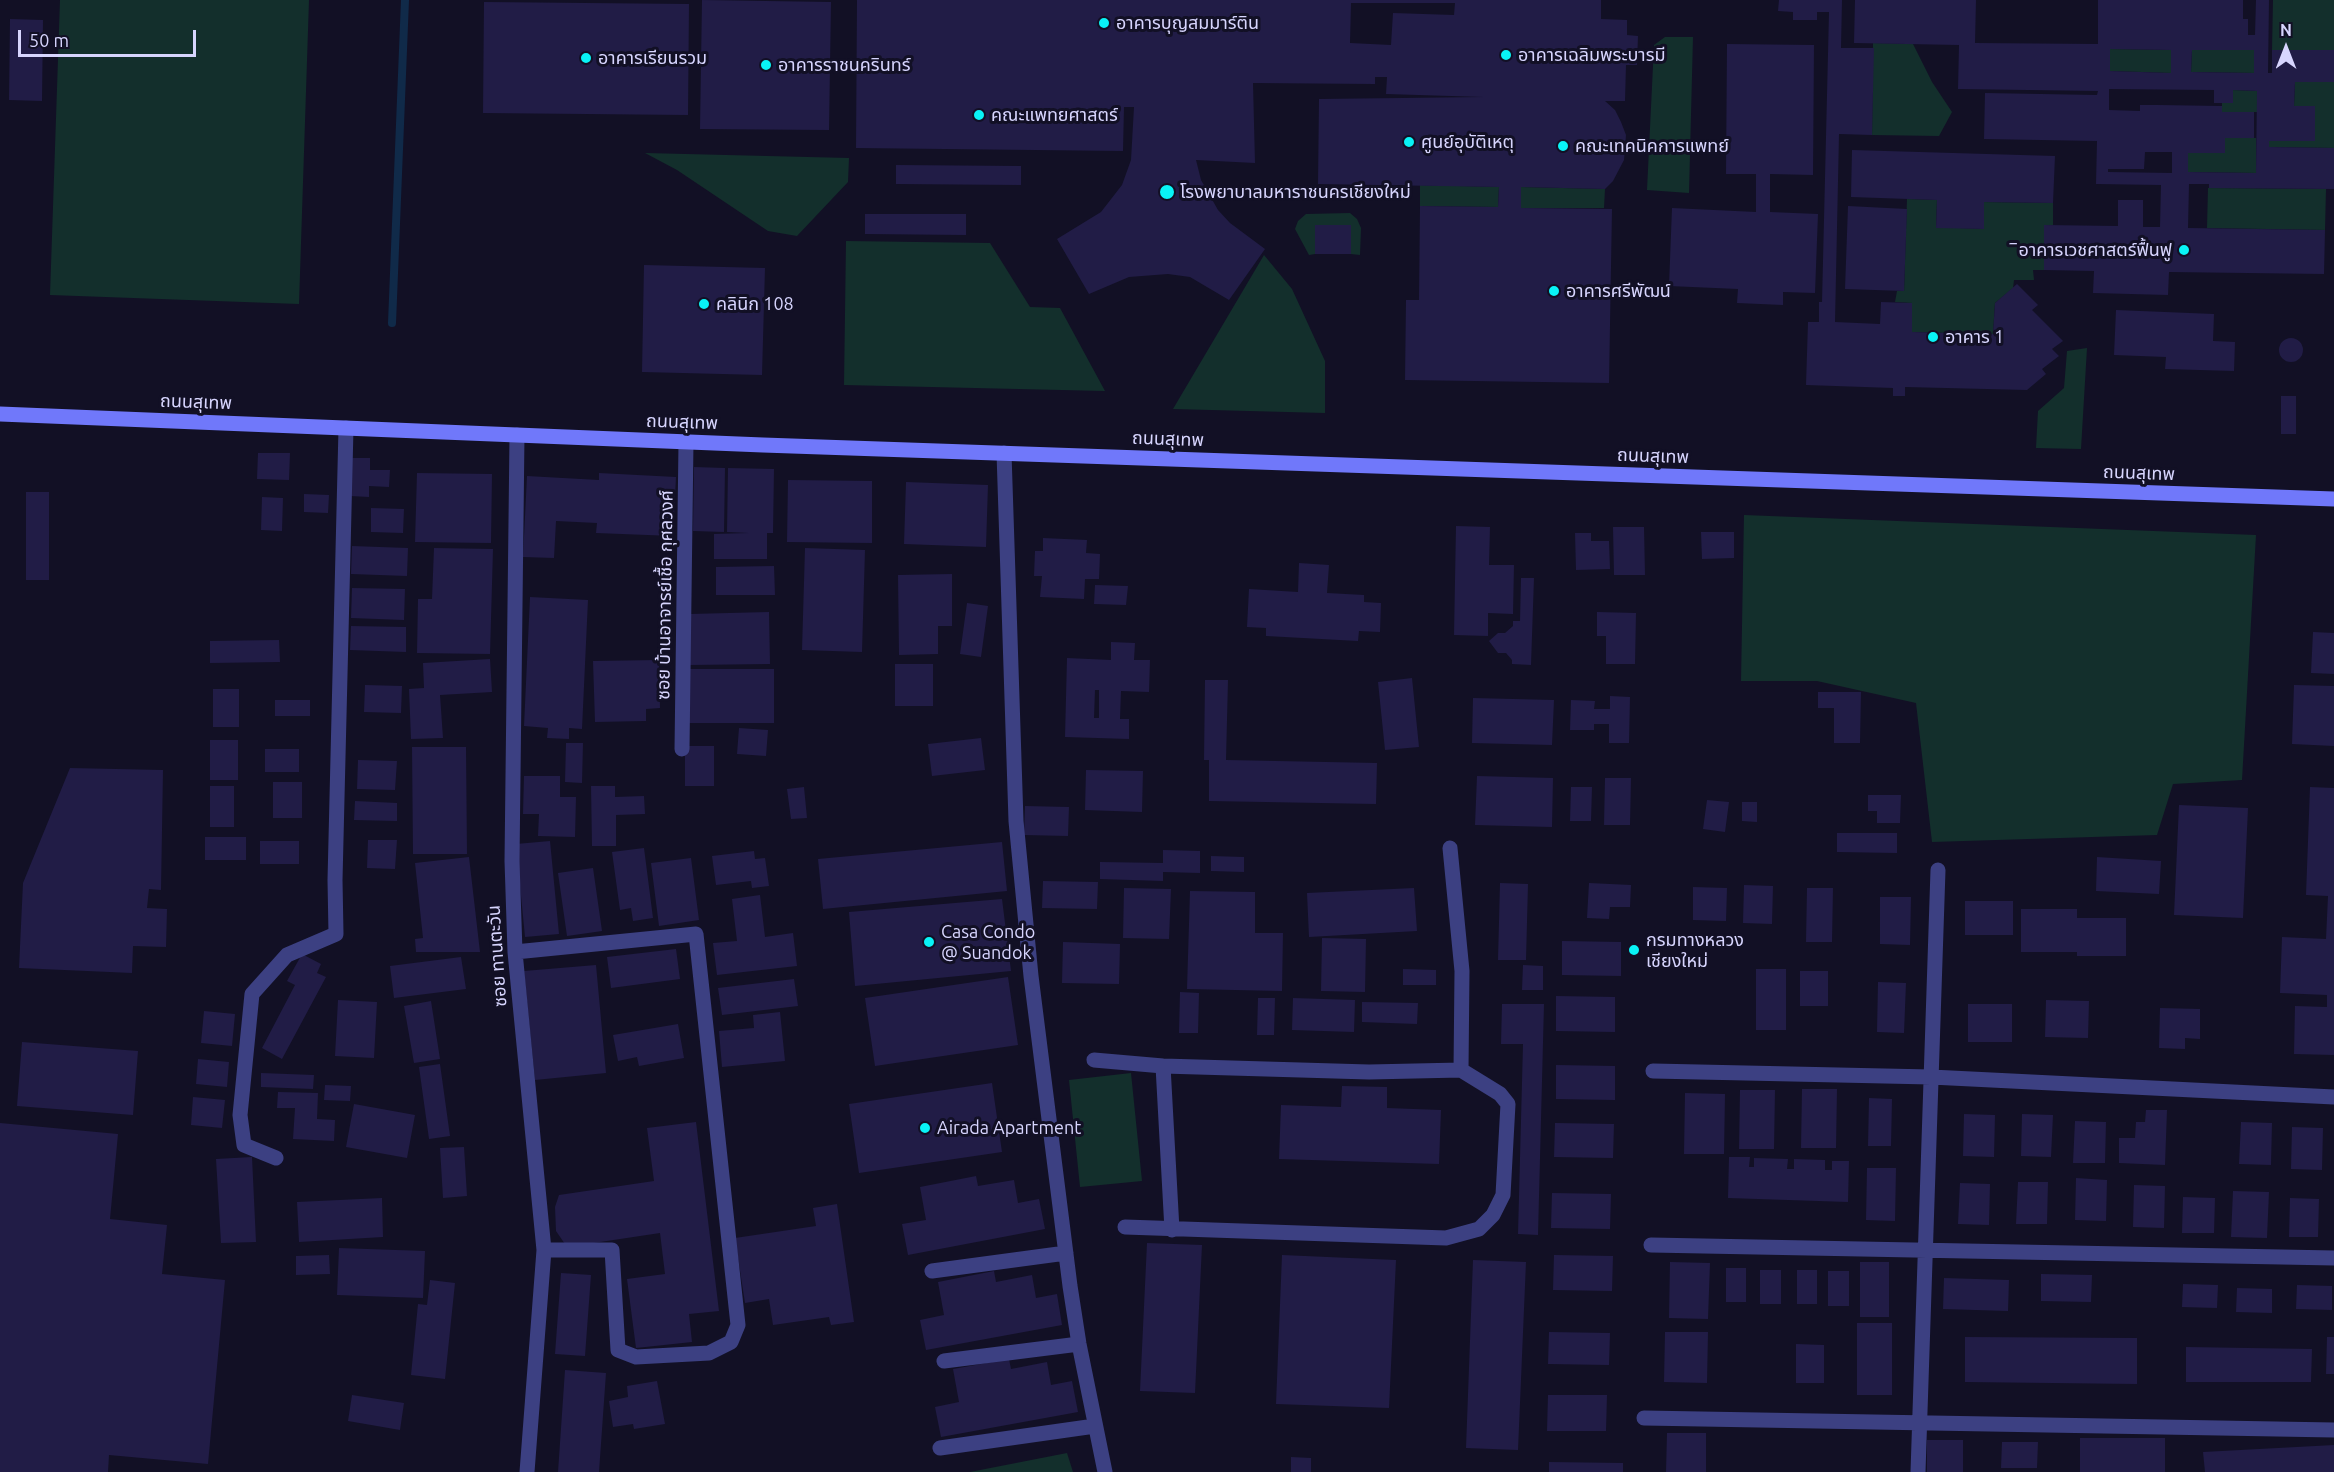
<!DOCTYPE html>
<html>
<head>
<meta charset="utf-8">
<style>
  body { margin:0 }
  #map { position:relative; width:2334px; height:1472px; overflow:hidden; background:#121025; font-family:Ubuntu,sans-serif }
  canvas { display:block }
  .north { position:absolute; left:2256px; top:18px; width:60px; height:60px; -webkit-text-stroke:4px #121025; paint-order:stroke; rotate:0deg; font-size:16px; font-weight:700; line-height:24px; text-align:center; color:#d7d5fe }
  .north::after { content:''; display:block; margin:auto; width:21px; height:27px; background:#d7d5fe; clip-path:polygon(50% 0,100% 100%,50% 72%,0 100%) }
  .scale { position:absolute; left:18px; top:30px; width:178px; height:27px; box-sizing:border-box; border:3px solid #d7d5fe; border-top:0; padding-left:8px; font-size:18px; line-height:21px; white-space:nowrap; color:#d7d5fe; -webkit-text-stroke:4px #121025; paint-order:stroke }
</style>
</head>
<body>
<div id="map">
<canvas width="2334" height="1472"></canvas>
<div class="north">N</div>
<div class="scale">50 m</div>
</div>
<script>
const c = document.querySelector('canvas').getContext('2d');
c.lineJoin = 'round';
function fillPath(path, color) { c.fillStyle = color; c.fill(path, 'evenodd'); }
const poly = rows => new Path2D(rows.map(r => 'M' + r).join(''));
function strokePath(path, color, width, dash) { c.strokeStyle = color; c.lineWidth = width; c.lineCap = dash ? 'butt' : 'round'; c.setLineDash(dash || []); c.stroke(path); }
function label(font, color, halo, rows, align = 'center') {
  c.font = font + ' Ubuntu,"Noto Sans Thai",sans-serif'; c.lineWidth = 6; c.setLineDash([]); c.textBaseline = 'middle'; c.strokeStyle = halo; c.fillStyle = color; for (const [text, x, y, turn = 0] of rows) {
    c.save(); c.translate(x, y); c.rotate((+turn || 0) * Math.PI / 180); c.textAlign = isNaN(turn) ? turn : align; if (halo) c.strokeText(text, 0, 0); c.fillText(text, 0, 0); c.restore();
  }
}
const green = poly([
  [60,0,309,0,299,304,50,295],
  [2273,0,2334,0,2334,50,2272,50],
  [1665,37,1693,37,1689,193,1647,190,1654,45],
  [1873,43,1913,44,1932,82,1952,112,1939,136,1872,135],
  [2110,49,2171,50,2171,73,2110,71],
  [2192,50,2254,50,2254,73,2191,72],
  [2295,82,2334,82,2334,148,2269,147,2269,141,2315,141,2315,106,2294,106],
  [2233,90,2257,91,2257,112,2222,112,2222,103,2233,103],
  [2225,138,2256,138,2256,173,2188,172,2188,153,2225,153],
  [645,153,849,158,848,182,797,236,768,231,677,170],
  [1420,185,1499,187,1498,207,1420,206],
  [1521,187,1605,189,1604,208,1521,208],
  [2208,188,2326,189,2325,230,2207,228],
  [1907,199,1937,200,1936,227,1983,229,1984,202,2053,203,2053,225,2044,226,2044,270,2033,270,2034,280,2014,280,2013,288,1995,303,1993,334,1912,332,1912,303,1895,302,1897,291,1904,291],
  [1350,213,1357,219,1361,228,1360,255,1351,254,1351,225,1315,225,1315,254,1309,255,1295,229,1298,221,1306,214],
  [846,241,990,243,1030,307,1060,308,1105,391,844,385],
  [1264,255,1292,289,1325,361,1325,413,1173,409],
  [2087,348,2081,449,2036,448,2038,411,2064,388,2067,351],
  [1744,515,2256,535,2242,780,2173,784,2157,835,1932,842,1916,703,1817,681,1741,681],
  [1131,1073,1142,1181,1080,1187,1069,1080],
  [1067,1453,1073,1472,970,1472]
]);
const stream = poly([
  [392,323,405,0]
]);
const building = poly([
  [702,0,831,2,829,130,700,129],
  [857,0,1601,0,1601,19,1627,20,1627,35,1638,36,1637,65,1626,65,1625,101,1605,101,1615,110,1621,122,1626,135,1624,160,1613,181,1605,189,1521,187,1521,208,1612,209,1609,383,1405,380,1406,300,1419,300,1420,206,1498,207,1499,187,1318,184,1319,99,1483,97,1386,94,1387,77,1375,77,1375,84,1253,83,1255,163,1196,160,1201,180,1218,210,1230,223,1265,249,1229,300,1190,277,1168,274,1129,277,1089,294,1057,239,1101,212,1122,185,1131,160,1134,107,1124,107,1123,151,856,148],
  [1351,3,1455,3,1454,15,1393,13,1391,45,1350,43],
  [1779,0,1842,0,1841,48,1874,48,1872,135,1839,134,1835,322,1880,324,1881,302,1912,303,1912,332,1993,334,1995,303,2017,284,2038,305,2032,310,2063,341,2052,349,2059,356,2042,369,2046,374,2027,390,1905,387,1905,396,1893,396,1893,388,1806,385,1808,322,1819,322,1819,302,1822,302,1829,12,1817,12,1817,20,1793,20,1793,12,1778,11],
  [1855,0,1976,0,1975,43,2098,44,2098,0,2243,0,2243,19,2248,19,2248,35,2255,35,2256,0,2269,0,2268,73,2272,73,2272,50,2334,50,2334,82,2295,82,2294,106,2315,106,2315,141,2269,141,2269,147,2334,148,2334,189,2209,188,2209,184,2189,184,2188,228,2325,230,2324,274,2169,272,2168,295,2093,293,2094,271,2044,270,2044,225,2118,226,2118,200,2143,200,2143,227,2160,227,2161,185,2096,184,2097,141,1984,139,1985,93,2097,95,2098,91,1958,89,1959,45,1854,43],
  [2110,49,2171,50,2171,73,2110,71],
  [2192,50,2254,50,2254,73,2191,72],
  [2109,89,2214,90,2214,103,2233,103,2233,90,2257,91,2256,173,2188,172,2188,153,2225,153,2225,138,2254,138,2254,112,2222,112,2222,106,2158,105,2140,105,2140,111,2109,110],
  [2145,152,2172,152,2172,173,2108,172,2108,169,2144,169],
  [484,2,689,4,688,115,483,113],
  [10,19,43,20,42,101,9,100],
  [1727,44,1814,45,1813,175,1770,174,1770,212,1818,214,1815,293,1783,292,1783,305,1737,303,1738,289,1669,286,1672,208,1756,212,1756,174,1726,174],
  [1852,150,2055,156,2053,203,1984,202,1984,229,1936,228,1937,200,1851,197],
  [896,165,1021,166,1021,185,896,184],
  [1848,206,1907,209,1904,291,1845,289],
  [865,214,966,214,966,235,865,234],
  [1315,225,1351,225,1351,254,1315,254],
  [644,265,765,268,762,375,642,372],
  [2116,310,2214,314,2213,341,2235,342,2234,371,2165,369,2166,357,2114,355],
  '2279 350a12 12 0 1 1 24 0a12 12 0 1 1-24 0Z',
  [2281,396,2296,396,2296,434,2281,434],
  [258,453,290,453,289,480,257,479],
  [351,458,370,458,370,470,390,470,389,487,369,486,369,497,350,496],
  [694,467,725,468,724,532,693,531],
  [728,468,774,469,773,533,767,533,767,559,714,559,714,534,749,533,727,532],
  [417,473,492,474,491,543,415,542],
  [599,473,676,477,673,536,596,533,597,523,556,521,554,558,523,557,527,476,599,480],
  [788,480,872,481,872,543,787,542],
  [906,482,988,485,986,547,904,544],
  [26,492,49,492,49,580,26,580],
  [304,494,329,495,328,513,304,512],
  [262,497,283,498,282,531,261,530],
  [371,508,404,509,403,533,371,532],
  [1456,526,1490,527,1489,565,1514,565,1513,614,1488,613,1488,636,1454,635],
  [1613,527,1644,527,1645,575,1614,575],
  [1701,532,1734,532,1734,558,1702,559],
  [1575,533,1591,533,1591,541,1609,541,1610,569,1576,570],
  [1043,538,1087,540,1086,553,1100,554,1099,579,1085,579,1084,599,1040,597,1042,576,1034,576,1035,551,1043,551],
  [352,546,408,548,407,576,351,574],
  [434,548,493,549,490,654,417,653,418,599,432,599],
  [805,548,865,550,862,652,802,650],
  [1299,563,1329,565,1327,593,1364,595,1364,602,1381,603,1380,632,1359,631,1358,641,1266,636,1266,628,1247,627,1249,589,1298,592],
  [774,566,775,595,716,595,716,567],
  [952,574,952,626,938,626,938,654,899,655,898,575],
  [1521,578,1534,578,1531,665,1512,664,1512,660,1506,653,1498,653,1489,641,1498,633,1505,633,1513,626,1513,621,1520,621],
  [1095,585,1128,586,1126,605,1094,604],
  [352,588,405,589,404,620,351,618],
  [530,597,588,600,582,729,569,728,569,739,547,738,548,728,524,726],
  [967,603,988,606,981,657,960,654],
  [769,612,770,664,690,665,690,614],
  [1597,612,1636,613,1635,664,1606,664,1606,636,1597,636],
  [351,626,406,627,406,652,350,650],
  [2313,632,2334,633,2334,674,2311,673],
  [279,640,280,662,210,663,210,641],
  [1111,642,1135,643,1134,660,1150,660,1149,692,1121,691,1120,719,1129,719,1129,739,1065,737,1067,658,1111,660],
  [1095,690,1099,690,1099,718,1094,718],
  [490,659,492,692,440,695,443,738,411,739,409,689,424,688,423,663],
  [659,660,660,708,646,709,646,721,595,722,593,661],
  [895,664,933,664,933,706,895,706],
  [688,669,774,669,774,723,688,723],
  [1412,678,1419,747,1385,750,1378,682],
  [1205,680,1228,680,1226,760,1377,763,1376,804,1209,801,1209,760,1204,760],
  [365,685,402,686,401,713,364,712],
  [2294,685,2334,686,2334,746,2292,744],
  [213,689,239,689,239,727,213,727],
  [1818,692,1861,692,1860,743,1834,743,1834,708,1818,708],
  [1610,696,1630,697,1629,743,1609,743,1609,724,1594,724,1594,730,1570,730,1571,700,1595,701,1594,709,1610,709],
  [1473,698,1554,700,1552,745,1472,743],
  [275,700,310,700,310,716,275,716],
  [739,728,768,730,766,756,737,754],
  [981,738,985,770,932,776,928,744],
  [210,740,238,740,238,780,210,780],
  [566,743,583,743,582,783,565,782],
  [685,746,714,746,714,786,685,786],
  [412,747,466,747,467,854,413,854],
  [265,749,299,749,299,772,265,772],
  [358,760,397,761,395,790,357,789],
  [70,768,163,770,161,890,149,889,147,908,167,909,166,947,133,946,132,973,19,968,23,883],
  [1086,770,1143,771,1142,812,1085,810],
  [524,776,560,776,560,797,576,797,575,837,538,836,539,814,523,814],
  [1477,776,1553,778,1552,827,1475,825],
  [1605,778,1631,778,1630,825,1604,825],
  [273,782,302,782,302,818,273,818],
  [210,786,234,786,234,827,210,827],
  [591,786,615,786,615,797,644,796,645,814,616,815,616,846,592,846],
  [804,787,807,818,791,819,787,789],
  [1571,787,1592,787,1591,821,1570,821],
  [2310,787,2334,788,2334,1055,2294,1054,2295,1006,2327,1007,2327,995,2280,993,2282,937,2326,939,2328,896,2306,895],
  [1868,795,1901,795,1900,823,1877,823,1877,811,1868,811],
  [1707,800,1729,802,1725,832,1703,829],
  [355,801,397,803,397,821,354,820],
  [1742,802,1757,802,1757,822,1742,821],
  [2179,805,2248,808,2243,918,2174,915],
  [1025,806,1069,807,1068,836,1024,835],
  [1837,833,1897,833,1897,853,1837,852],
  [205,837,246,837,246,860,205,860],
  [368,840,397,840,395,869,367,868],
  [260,841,299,841,299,864,260,864],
  [550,841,559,934,525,937,516,844],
  [1002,842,1007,891,823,909,818,859],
  [644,848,653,918,633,921,631,908,620,910,612,852],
  [1163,850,1200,851,1200,873,1163,872,1163,881,1100,879,1100,862,1163,863],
  [754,851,755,859,765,858,769,886,752,888,751,881,716,885,712,856],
  [1211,856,1244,857,1244,872,1211,871],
  [469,857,480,952,416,952,415,939,423,938,415,863],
  [2097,857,2161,861,2159,894,2096,891],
  [691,858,699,920,659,926,651,863],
  [593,868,602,931,567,936,558,873],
  [1043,881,1098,882,1097,909,1042,908],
  [1500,883,1528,884,1526,960,1498,960],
  [1589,883,1631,885,1630,907,1610,907,1609,919,1587,918],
  [1744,885,1773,886,1772,924,1743,923],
  [1693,887,1727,888,1726,921,1693,920],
  [1124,888,1171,889,1169,939,1123,938],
  [1414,888,1417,931,1309,937,1307,893],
  [1807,888,1833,888,1832,942,1806,942],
  [1190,891,1255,892,1255,933,1283,933,1282,991,1187,989],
  [760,895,765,937,793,933,797,966,717,975,713,943,737,941,732,899],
  [1880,897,1911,897,1910,945,1880,944],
  [1002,899,1011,971,855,986,849,912],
  [1965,901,2013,901,2013,935,1965,935],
  [2021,909,2077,909,2077,918,2126,918,2126,956,2077,956,2077,952,2021,952],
  [1322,938,1366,939,1365,992,1321,991],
  [1562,941,1621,942,1621,976,1562,975],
  [1063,942,1120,944,1119,984,1062,983],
  [676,949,680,979,611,988,607,957],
  [302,954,321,964,317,973,326,977,282,1059,262,1048,295,985,287,981],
  [461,957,466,989,394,998,390,966],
  [596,965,606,1073,535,1080,524,971],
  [1523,965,1543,966,1543,990,1522,990],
  [1403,969,1436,970,1436,985,1403,985],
  [1756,969,1786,969,1786,1030,1756,1030],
  [1800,971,1828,971,1828,1006,1800,1006],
  [1008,977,1018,1045,875,1066,865,998],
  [794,979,798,1006,722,1015,718,988],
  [1878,982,1906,983,1904,1033,1877,1032],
  [1180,992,1199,993,1198,1033,1179,1033],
  [1556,996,1615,997,1615,1032,1556,1031],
  [1258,998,1275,998,1274,1035,1257,1035],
  [1293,998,1355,1000,1354,1032,1292,1030],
  [338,1000,377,1002,374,1058,335,1056],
  [2046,1000,2089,1001,2088,1038,2045,1037],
  [431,1001,440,1059,414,1063,404,1006],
  [1362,1002,1418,1003,1417,1024,1362,1022],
  [1502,1004,1544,1004,1538,1235,1518,1234,1523,1044,1501,1044],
  [1968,1004,2012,1004,2012,1042,1968,1042],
  [2160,1008,2200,1009,2200,1039,2185,1038,2185,1049,2159,1048],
  [204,1011,235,1014,232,1046,201,1043],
  [780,1012,785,1061,722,1067,719,1031,754,1028,753,1015],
  [678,1024,684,1058,639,1066,637,1057,618,1061,613,1035],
  [22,1042,138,1051,133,1115,17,1106],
  [198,1059,229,1062,227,1087,196,1084],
  [440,1064,450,1136,429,1139,419,1067],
  [1556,1065,1615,1066,1615,1100,1556,1099],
  [261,1073,314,1075,313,1089,261,1087],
  [992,1083,1002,1152,859,1173,849,1104],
  [325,1085,351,1086,350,1101,324,1100],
  [1342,1086,1387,1087,1387,1108,1441,1110,1439,1164,1279,1159,1281,1105,1341,1107],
  [1802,1089,1837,1089,1836,1148,1801,1148],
  [1740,1090,1775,1090,1774,1149,1739,1149],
  [278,1092,318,1093,317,1119,335,1120,334,1141,293,1139,295,1108,277,1108],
  [1685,1093,1725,1094,1724,1154,1684,1154],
  [193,1097,225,1100,222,1128,191,1125],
  [1869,1098,1892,1099,1891,1146,1868,1146],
  [354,1104,415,1115,407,1158,346,1147],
  [2146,1110,2167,1110,2165,1165,2119,1163,2119,1138,2135,1138,2136,1122,2145,1122],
  [1964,1114,1995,1115,1994,1157,1963,1156],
  [2022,1114,2053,1115,2051,1157,2021,1156],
  [2075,1121,2106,1122,2105,1163,2073,1163],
  [696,1122,719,1311,689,1314,692,1342,636,1348,627,1279,665,1274,660,1233,567,1247,556,1231,555,1207,559,1195,654,1181,647,1128],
  [2241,1122,2272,1123,2271,1165,2239,1164],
  [0,1123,118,1134,110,1219,167,1225,162,1274,225,1280,208,1464,109,1455,108,1472,0,1472],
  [1555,1123,1614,1124,1613,1158,1554,1157],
  [2292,1127,2323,1128,2322,1170,2291,1169],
  [464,1147,467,1196,443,1198,440,1148],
  [252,1157,256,1242,221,1243,216,1159],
  [1729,1157,1750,1157,1749,1167,1754,1167,1754,1158,1788,1159,1787,1169,1794,1169,1794,1159,1825,1160,1825,1170,1832,1170,1832,1161,1849,1161,1848,1202,1728,1198],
  [1867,1168,1896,1168,1895,1221,1866,1220],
  [976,1176,978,1186,1014,1180,1018,1203,1039,1199,1045,1229,908,1255,902,1224,926,1220,920,1187],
  [2076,1178,2107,1180,2106,1221,2075,1220],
  [2018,1182,2048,1182,2047,1224,2016,1224],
  [1960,1183,1990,1184,1989,1225,1958,1224],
  [2134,1185,2165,1186,2164,1228,2133,1227],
  [2233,1191,2269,1192,2267,1238,2231,1237],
  [1552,1193,1611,1194,1610,1229,1551,1228],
  [2183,1197,2215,1198,2214,1233,2182,1233],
  [382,1198,383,1237,299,1242,297,1202],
  [2290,1198,2319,1199,2318,1237,2289,1237],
  [837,1204,854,1322,831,1325,829,1317,773,1325,769,1299,745,1303,735,1238,816,1226,813,1208],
  [1147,1243,1202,1245,1195,1393,1140,1391],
  [339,1248,425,1251,423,1298,337,1295],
  [329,1255,330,1274,296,1275,296,1256],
  [1282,1255,1396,1260,1389,1408,1276,1404],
  [1554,1255,1613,1256,1612,1291,1553,1290],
  [1473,1260,1526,1262,1518,1450,1466,1448],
  [1670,1262,1710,1263,1708,1319,1669,1318],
  [1860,1262,1889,1262,1889,1317,1860,1317],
  [1726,1268,1746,1268,1746,1302,1726,1302],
  [1760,1270,1781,1270,1781,1304,1760,1304],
  [1797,1270,1817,1270,1817,1304,1797,1304],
  [994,1271,996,1282,1032,1275,1036,1298,1057,1294,1062,1325,926,1350,920,1320,944,1315,938,1282],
  [1828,1271,1849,1271,1849,1306,1828,1306],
  [561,1273,591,1275,585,1356,555,1354],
  [2041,1274,2092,1275,2091,1302,2041,1301],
  [1944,1278,2009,1280,2008,1311,1943,1309],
  [430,1280,455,1283,445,1379,411,1375,418,1304,427,1305],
  [2183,1284,2218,1285,2217,1308,2182,1307],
  [2297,1285,2332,1286,2332,1310,2296,1309],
  [2237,1288,2272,1289,2272,1313,2236,1312],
  [1857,1323,1892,1323,1892,1395,1857,1395],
  [1549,1332,1610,1333,1609,1365,1548,1364],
  [1665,1332,1708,1332,1707,1383,1664,1382],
  [1965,1337,2137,1338,2137,1384,1965,1382],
  [2327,1337,2334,1337,2334,1374,2326,1374],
  [1796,1344,1824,1345,1824,1383,1796,1383],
  [2186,1347,2312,1349,2311,1382,2186,1382],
  [1009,1359,1011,1369,1047,1362,1051,1385,1072,1381,1078,1412,941,1437,935,1407,959,1402,953,1369],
  [565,1370,606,1373,599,1472,558,1472],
  [657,1381,665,1424,634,1429,633,1424,613,1427,609,1401,628,1397,627,1386],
  [352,1395,404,1403,400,1430,348,1421],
  [1548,1395,1607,1395,1606,1431,1547,1431],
  [1667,1433,1706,1433,1706,1472,1666,1472],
  [2080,1438,2165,1438,2165,1472,2080,1472],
  [1927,1440,1963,1440,1963,1472,1927,1472],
  [2002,1442,2038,1442,2037,1468,2001,1468],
  [2334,1445,2334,1472,2205,1472,2203,1452],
  [1291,1457,1311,1458,1311,1472,1291,1472],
  [1549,1462,1623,1463,1623,1472,1549,1472]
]);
const minor = poly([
  [517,435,512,861,515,952,544,1250,527,1472],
  [1004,453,1016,821,1031,976,1070,1286,1079,1344,1105,1472],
  [682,749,686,442],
  [515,952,696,934,738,1325,731,1342,709,1353,636,1357,618,1350,612,1250,544,1250],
  [1094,1060,1163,1066,1369,1072,1461,1070],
  [1163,1066,1172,1230],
  [1653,1071,1931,1077,2334,1097],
  [276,1158,244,1145,240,1115,252,994,287,955,336,934,335,880,346,428],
  [1125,1227,1446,1238,1479,1229,1493,1215,1503,1195,1508,1104,1500,1094,1461,1070,1462,971,1450,848],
  [1651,1245,2334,1258],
  [932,1271,1066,1253],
  [944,1361,1079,1344],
  [1644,1418,2334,1430],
  [940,1448,1095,1426],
  [1918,1472,1938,870]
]);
const secondary = poly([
  [0,414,763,445,2334,499]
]);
const markers = [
  [1104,23,6,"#09f3f6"],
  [1506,55,6,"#09f3f6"],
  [586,58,6,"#09f3f6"],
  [766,65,6,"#09f3f6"],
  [979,115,6,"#09f3f6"],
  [1409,142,6,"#09f3f6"],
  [1563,146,6,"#09f3f6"],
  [1167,192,8,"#09f3f6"],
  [2184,250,6,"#09f3f6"],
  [1554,291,6,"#09f3f6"],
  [704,304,6,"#09f3f6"],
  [1933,337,6,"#09f3f6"],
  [929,942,6,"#09f3f6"],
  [1634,950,6,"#09f3f6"],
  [925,1128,6,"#09f3f6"]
];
const poiNames = [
  ["อาคารบุญสมมาร์ติน",1116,23],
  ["อาคารเฉลิมพระบารมี",1518,55],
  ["อาคารเรียนรวม",598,58],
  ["อาคารราชนครินทร์",778,65],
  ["คณะแพทยศาสตร์",991,115],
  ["ศูนย์อุบัติเหตุ",1421,142],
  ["คณะเทคนิคการแพทย์",1575,146],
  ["โรงพยาบาลมหาราชนครเชียงใหม่",1180,192],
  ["ิอาคารเวชศาสตร์ฟื้นฟู",2172,250,"right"],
  ["อาคารศรีพัฒน์",1566,291],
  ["คลินิก 108",716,304],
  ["อาคาร 1",1945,337],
  ["Casa Condo",941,932],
  ["@ Suandok",941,953],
  ["กรมทางหลวง",1646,940],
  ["เชียงใหม่",1646,961],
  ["Airada Apartment",937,1128]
];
const streetNames = [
  ["ถนนสุเทพ",196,402,2],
  ["ถนนสุเทพ",682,422,2],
  ["ถนนสุเทพ",1168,439,2],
  ["ถนนสุเทพ",1653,456,2],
  ["ถนนสุเทพ",2139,473,2],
  ["ซอย บ้านอาจารย์เชื้อ กุศลวงศ์",665,595,-89],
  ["ซอย ทานตะวัน",497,956,-94]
];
fillPath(green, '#132f2c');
strokePath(stream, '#102a49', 8);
fillPath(building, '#211c46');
strokePath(minor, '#3c4082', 15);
strokePath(secondary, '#7078fa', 15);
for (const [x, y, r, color] of markers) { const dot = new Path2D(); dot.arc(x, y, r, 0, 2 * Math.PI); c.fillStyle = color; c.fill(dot); strokePath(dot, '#121025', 2); }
label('18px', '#d7d5fe', '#121025', poiNames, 'left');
label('18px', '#d7d5fe', '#121025', streetNames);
</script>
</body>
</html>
